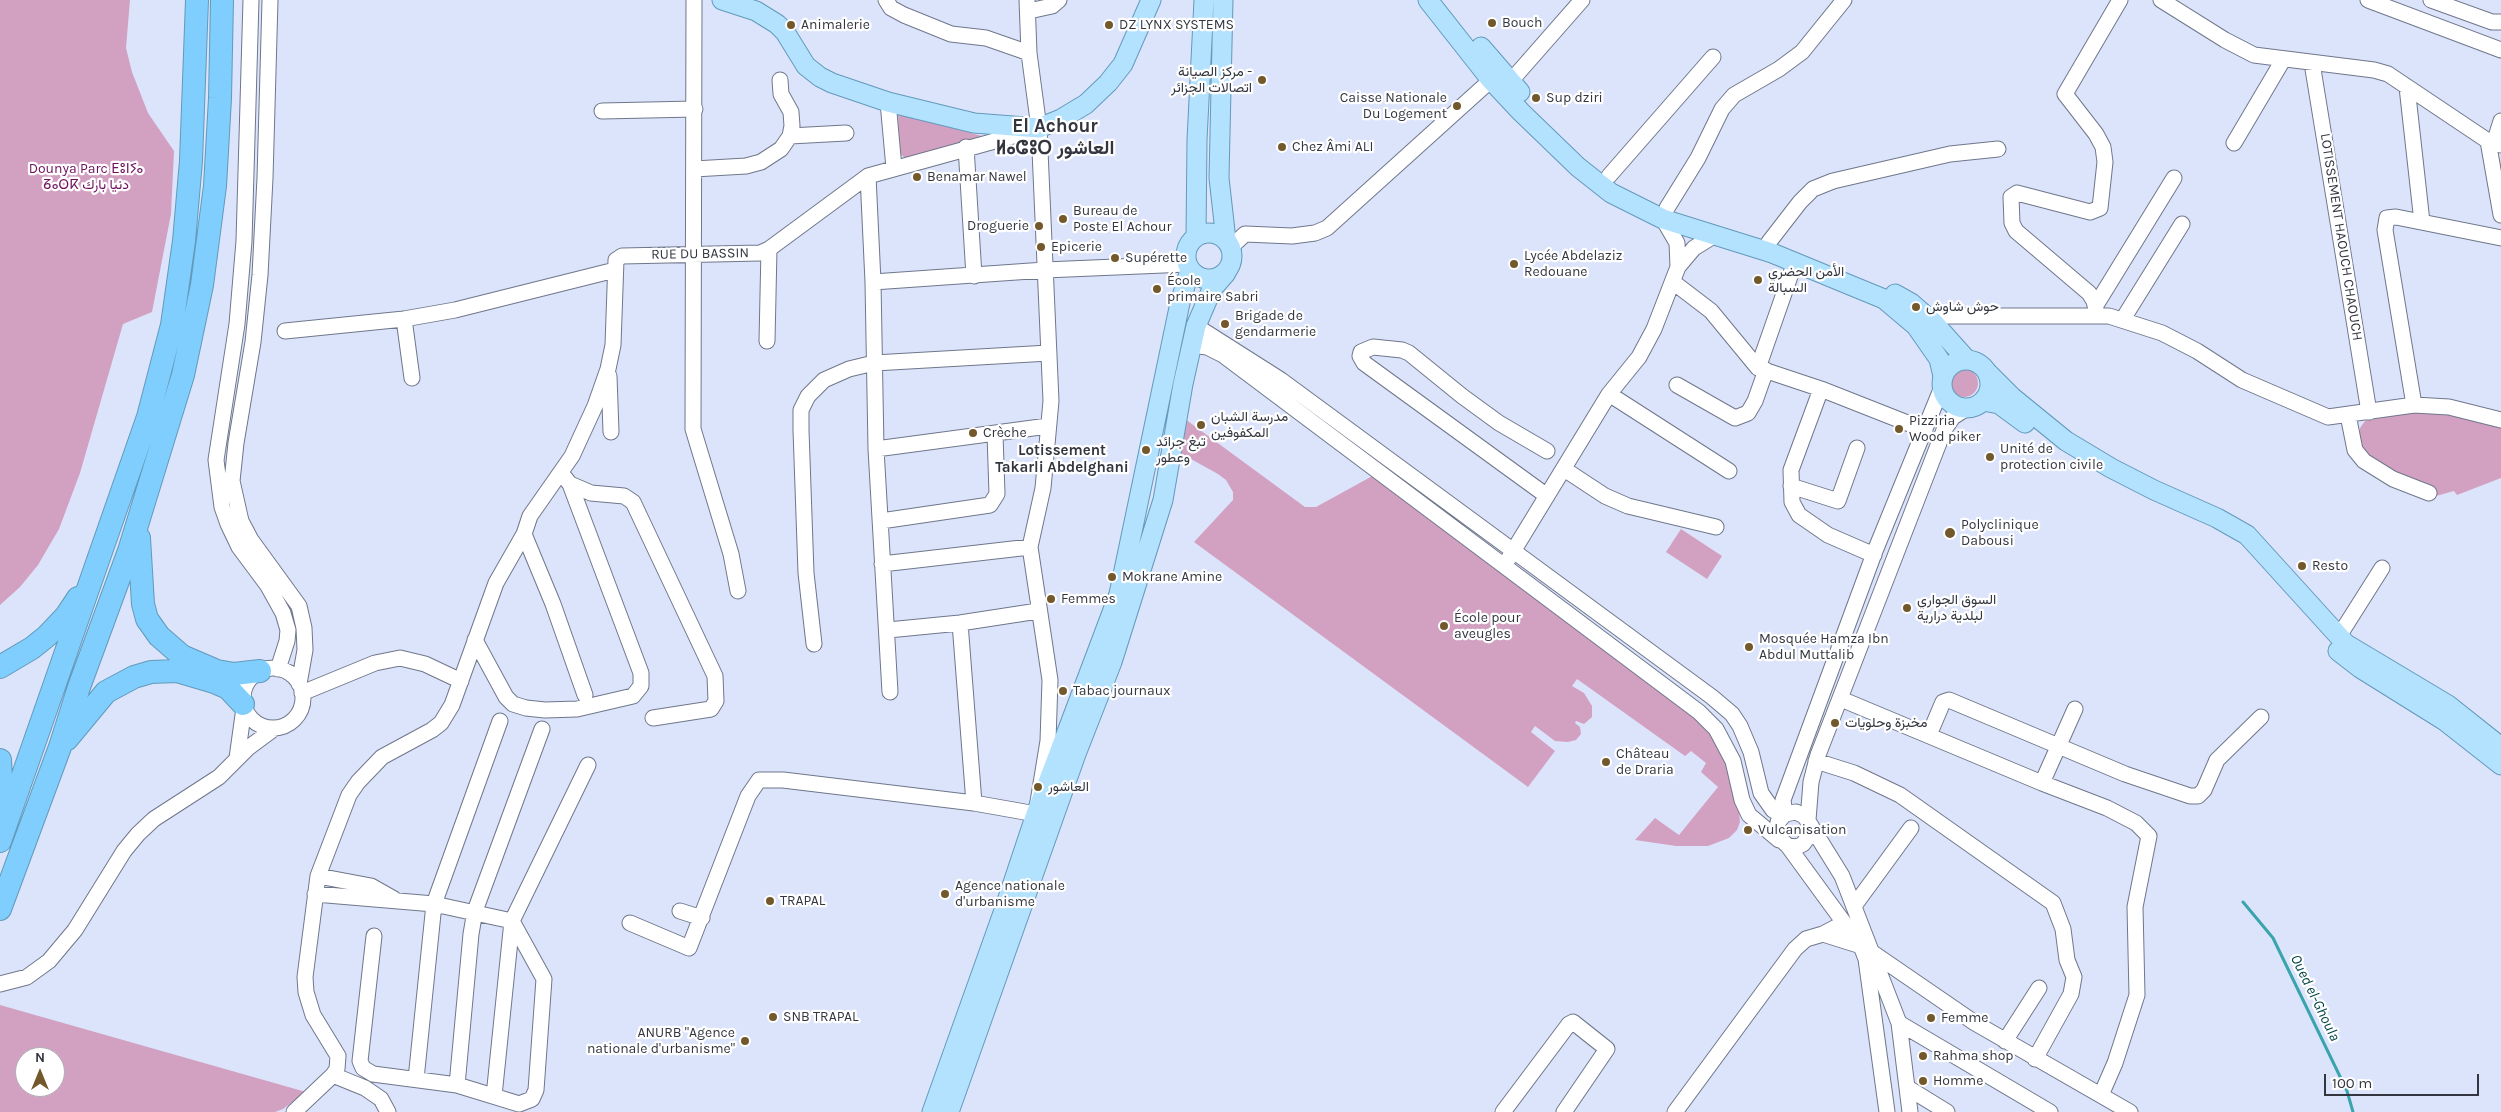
<!DOCTYPE html>
<html>
<head>
<meta charset="utf-8">
<style>
  body { margin:0 }
  #map { position:relative; width:2501px; height:1112px; overflow:hidden; background:#dce4fb; font-family:Karla,sans-serif }
  canvas { display:block }
  .north { position:absolute; left:15px; top:1047px; width:50px; height:50px; box-sizing:border-box; background:#fff; border:1px solid #adafb2; border-radius:50%; rotate:0deg; font-size:14px; font-weight:700; line-height:20px; text-align:center; color:#33363f }
  .north::after { content:''; display:block; margin:auto; width:18px; height:22px; background:#72582a; clip-path:polygon(50% 0,100% 100%,50% 72%,0 100%) }
  .scale { position:absolute; left:2324px; top:1074px; width:155px; height:22px; box-sizing:border-box; border:2px solid #33363f; border-top:0; padding-left:6px; font-size:15px; line-height:18px; white-space:nowrap; color:#33363f; -webkit-text-stroke:4px #fff; paint-order:stroke }
</style>
</head>
<body>
<div id="map">
<canvas width="2501" height="1112"></canvas>
<div class="north">N</div>
<div class="scale">100 m</div>
</div>
<script>
const c = document.querySelector('canvas').getContext('2d');
c.lineJoin = 'round';
function fillPath(path, color) { c.fillStyle = color; c.fill(path, 'evenodd'); }
const poly = rows => new Path2D(rows.map(r => 'M' + r).join(''));
function strokePath(path, color, width, dash) { c.strokeStyle = color; c.lineWidth = width; c.lineCap = dash ? 'butt' : 'round'; c.setLineDash(dash || []); c.stroke(path); }
function label(font, color, halo, rows, align = 'center') {
  c.font = font + ' Karla,Vazirmatn,"Noto Sans Tifinagh",sans-serif'; c.lineWidth = 4.5; c.setLineDash([]); c.textBaseline = 'middle'; c.strokeStyle = halo; c.fillStyle = color; for (const [text, x, y, turn = 0] of rows) {
    c.save(); c.translate(x, y); c.rotate((+turn || 0) * Math.PI / 180); c.textAlign = isNaN(turn) ? turn : align; if (halo) c.strokeText(text, 0, 0); c.fillText(text, 0, 0); c.restore();
  }
}
const green = poly([
  [0,0,130,0,126,48,132,72,148,113,174,151,171,214,152,312,123,324,80,473,59,529,38,565,20,587,0,605],
  [898,113,982,136,905,158,899,153],
  '1950 383a14 14 0 1 1 28 0a14 14 0 1 1-28 0Z',
  [2412,411,2447,411,2501,424,2501,478,2457,495,2454,491,2436,496,2434,490,2398,479,2360,449,2360,428,2365,421],
  [1185,419,1305,507,1316,507,1376,474,1691,709,1711,731,1723,751,1738,801,1740,822,1737,830,1729,838,1708,846,1676,846,1635,840,1655,818,1679,835,1718,787,1701,772,1706,763,1691,751,1685,756,1577,679,1572,686,1584,693,1592,706,1592,717,1584,724,1576,721,1575,723,1580,727,1581,734,1576,740,1568,742,1555,741,1535,726,1531,732,1555,751,1528,787,1194,542,1233,500,1233,492,1226,480,1218,474,1180,453],
  [1681,529,1722,556,1707,579,1666,552],
  [0,1005,306,1092,283,1109,275,1112,0,1112],
  [25,1057,55,1057,55,1087,25,1087]
]);
const stream = poly([
  [2243,902,2273,938,2347,1091,2353,1112]
]);
const minor = poly([
  [251,0,244,241,237,324,216,460,222,507,228,524,239,547,268,586,283,613,288,630,287,641,278,669],
  [270,0,265,178,260,275,253,342,236,443,232,481,241,521,251,540,299,606,304,628,305,650,299,684],
  [694,0,693,429,731,554,738,591],
  [886,0,891,8,904,15,951,34,986,38,1029,53],
  [2161,0,2225,40,2254,55,2374,70,2388,74,2488,141,2501,145],
  [2368,0,2501,50],
  [2431,0,2492,22,2501,22],
  [1029,11,1052,6,1059,0],
  [2312,63,2369,412],
  [1510,82,1582,0],
  [2407,87,2422,222],
  [888,102,894,168],
  [602,111,695,109],
  [790,136,846,133],
  [2488,141,2501,215],
  [2234,143,2283,60],
  [2494,143,2501,121],
  [966,147,974,276],
  [694,169,746,166,761,162,781,149,790,136,792,126,791,112,781,94,780,80],
  [868,176,873,282,876,449,890,692],
  [1609,176,1713,57],
  [1667,208,1698,158,1722,109,1734,95,1779,69,1802,52,1844,0],
  [1663,219,1677,243,1678,267,1694,248,1715,235],
  [1769,242,1800,202,1813,189,1833,181,1950,154,1998,149],
  [1231,247,1245,234,1292,236,1315,233,1327,228,1491,80],
  [873,282,1045,270,1187,264],
  [1673,282,1711,311,1758,368,1821,389],
  [2096,305,2174,178],
  [2097,314,2094,301,2089,293,2016,231,2012,223,2011,197,2017,193,2090,212,2100,208,2105,162,2103,147,2096,134,2065,94,2120,0],
  [1926,316,2109,316,2162,333,2197,351,2242,380,2328,417,2414,405,2449,407,2501,420],
  [404,319,412,378],
  [2123,319,2182,224],
  [1196,326,1281,380,1712,697,1732,714,1740,726,1751,752,1761,793,1773,810,1783,816],
  [285,331,404,319,455,310,615,270],
  [767,341,769,249],
  [1192,345,1207,347,1223,355,1699,712,1716,729,1733,761,1742,800,1749,815,1779,840],
  [1758,368,1795,262],
  [609,376,611,432],
  [1677,385,1735,418,1748,413,1755,401,1766,370],
  [1609,394,1729,471],
  [2414,405,2385,230,2387,218,2396,217,2501,238],
  [2348,415,2355,450,2364,461,2393,479,2429,493],
  [876,449,1048,426],
  [1547,451,1499,423,1462,396,1409,353,1402,350,1373,347,1361,352,1360,356,1364,363,1547,496],
  [1564,469,1605,496,1628,506,1716,527],
  [570,484,591,493,624,496,633,502,715,676,716,701,711,709,653,718],
  [1791,486,1838,501,1857,448],
  [881,521,990,505,997,494,995,434],
  [524,534,553,604,585,695],
  [1874,555,1828,535,1799,515,1792,502,1791,470,1821,389,1925,430],
  [1509,558,1609,394,1639,357,1654,329,1678,267],
  [882,564,1030,547],
  [960,623,974,803],
  [888,630,960,623,1038,611],
  [2339,636,2382,568],
  [475,640,506,697,513,704,526,708,545,710,577,709,633,696,641,686,641,673,570,484,561,473],
  [814,644,806,573,801,430,801,410,808,396,824,380,849,369,874,363,1049,353],
  '243 698a30 30 0 1 1 60 0a30 30 0 1 1-60 0Z',
  [302,693,375,663,400,658,425,664,461,681],
  [1841,699,2042,783,2107,808,2136,823,2149,836,2135,907,2137,995,2115,1063,2101,1095],
  [1929,735,1943,702,1949,700,2125,774,2190,796,2198,796,2204,790,2217,760,2261,717],
  [237,758,244,708],
  [1816,761,1854,773,1900,795,2053,903,2063,929,2067,960,2074,977,2071,994,2035,1059],
  [2042,783,2075,709],
  [1785,814,1783,800,1875,551,1942,387],
  [1808,820,1811,782,1818,755,1944,430,1953,417,1967,408],
  [1808,821,1811,833,1803,844,1797,847,1788,846,1777,836,1778,822,1785,814,1796,812,1804,816,1808,821,1842,876,1899,1023,1910,1112],
  [1788,846,1861,946,1866,959,1887,1112],
  [318,876,371,886,394,899],
  [315,894,434,904,512,921,544,979,536,1090,532,1099,519,1104,457,1085,373,1074,363,1068,360,1061,374,936],
  [1854,906,1911,828],
  [680,911,702,918],
  [630,923,689,948,748,796,759,780,783,780,974,803,1036,814,1048,741,1050,680,1030,547,1043,488,1051,401,1039,128,1029,53,1027,0],
  [1844,923,1823,934,1861,946],
  [1873,953,1975,1023,2130,1112],
  [0,984,27,977,49,961,75,930,124,851,138,834,154,819,219,777,248,748,275,728],
  [1899,1023,2050,1112],
  [2005,1041,2039,988],
  [333,1075,337,1069,338,1056,313,1015,306,992,305,977,318,876,349,795,358,782,382,757,432,730,441,723,452,705,496,583,524,534,530,516,572,456,595,406,608,369,613,345,616,260,622,256,760,253,769,249,868,176,1031,131],
  [416,1079,434,904,500,721],
  [457,1085,471,934,475,911,542,729],
  [1908,1088,1947,1112],
  [494,1096,512,921,588,765],
  [294,1112,333,1075,365,1088,381,1099,388,1112],
  [1503,1112,1569,1024,1573,1022,1607,1049,1564,1112],
  [1675,1112,1795,949,1806,939,1823,934]
]);
const major = poly([
  [722,0,756,11,777,24,785,32,806,66,820,77,832,83,888,102,974,123,1039,128,1061,119,1086,104,1108,83,1123,64,1151,0],
  [1223,0,1219,178,1226,240],
  [1428,0,1491,80,1521,112,1578,167,1611,193,1663,219,1772,253,1884,299,1916,326,1939,359,1943,376],
  [1481,47,1520,92],
  '1186 256a23 23 0 1 1 46 0a23 23 0 1 1-46 0Z',
  [1196,237,1197,140,1204,0],
  [1895,294,1911,303,1934,323,1967,360],
  '1942 384a24 24 0 1 1 48 0a24 24 0 1 1-48 0Z',
  [1988,373,2012,397,2066,441,2111,468,2154,490,2217,518,2247,535,2346,644,2448,705,2501,747],
  [1983,401,1999,404,2025,423],
  [2338,651,2360,668,2445,721,2501,765],
  [932,1112,1003,913,1036,814,1119,594,1180,303,1190,270],
  [949,1112,1076,754,1112,662,1163,500,1183,384,1196,326,1212,289,1226,273]
]);
const highway = poly([
  [139,538,143,604,147,619,159,636,182,656,217,671,234,674,260,671],
  [0,667,32,648,47,636,66,616,78,598],
  [67,739,106,692,134,677,151,672,177,671,214,682,228,688,243,704],
  [0,760,3,816],
  [0,841,148,417,172,325,184,241,191,161,197,0],
  [0,909,60,747,79,687,129,551,183,375,202,285,215,186,220,98,222,0]
]);
const markers = [
  [1492,23,5,"#72582a"],
  [791,25,5,"#72582a"],
  [1109,25,5,"#72582a"],
  [1262,80,5,"#72582a"],
  [1536,98,5,"#72582a"],
  [1457,106,5,"#72582a"],
  [1282,147,5,"#72582a"],
  [917,177,5,"#72582a"],
  [1063,219,5,"#72582a"],
  [1039,226,5,"#72582a"],
  [1041,247,5,"#72582a"],
  [1115,258,5,"#72582a"],
  [1514,264,5,"#72582a"],
  [1758,280,5,"#72582a"],
  [1157,289,5,"#72582a"],
  [1916,307,5,"#72582a"],
  [1225,324,5,"#72582a"],
  [1201,425,5,"#72582a"],
  [1899,429,5,"#72582a"],
  [973,433,5,"#72582a"],
  [1146,450,5,"#72582a"],
  [1990,457,5,"#72582a"],
  [1950,533,6,"#72582a"],
  [2302,566,5,"#72582a"],
  [1112,577,5,"#72582a"],
  [1051,599,5,"#72582a"],
  [1907,608,5,"#72582a"],
  [1444,626,5,"#72582a"],
  [1749,647,5,"#72582a"],
  [1063,691,5,"#72582a"],
  [1835,723,5,"#72582a"],
  [1606,762,5,"#72582a"],
  [1038,787,5,"#72582a"],
  [1748,830,5,"#72582a"],
  [945,894,5,"#72582a"],
  [770,901,5,"#72582a"],
  [773,1017,5,"#72582a"],
  [1931,1018,5,"#72582a"],
  [745,1041,5,"#72582a"],
  [1923,1056,5,"#72582a"],
  [1923,1081,5,"#72582a"]
];
const poiNames = [
  ["Bouch",1502,23],
  ["Animalerie",801,25],
  ["DZ LYNX SYSTEMS",1119,25],
  ["مركز الصيانة -",1252,72,"right"],
  ["اتصالات الجزائر",1252,88,"right"],
  ["Caisse Nationale",1447,98,"right"],
  ["Du Logement",1447,114,"right"],
  ["Sup dziri",1546,98],
  ["Chez Âmi ALI",1292,147],
  ["Benamar Nawel",927,177],
  ["Bureau de",1073,211],
  ["Poste El Achour",1073,227],
  ["Droguerie",1029,226,"right"],
  ["Epicerie",1051,247],
  ["Lycée Abdelaziz",1524,256],
  ["Redouane",1524,272],
  ["Supérette",1125,258],
  ["الأمن الحضري",1768,272],
  ["السبالة",1768,288],
  ["École",1167,281],
  ["primaire Sabri",1167,297],
  ["حوش شاوش",1926,307],
  ["Brigade de",1235,316],
  ["gendarmerie",1235,332],
  ["مدرسة الشبان",1211,417],
  ["المكفوفين",1211,433],
  ["Pizziria",1909,421],
  ["Wood piker",1909,437],
  ["Crèche",983,433],
  ["تبغ جرائد",1156,442],
  ["وعطور",1156,458],
  ["Unité de",2000,449],
  ["protection civile",2000,465],
  ["Polyclinique",1961,525],
  ["Dabousi",1961,541],
  ["Resto",2312,566],
  ["Mokrane Amine",1122,577],
  ["Femmes",1061,599],
  ["السوق الجواري",1917,600],
  ["لبلدية درارية",1917,616],
  ["École pour",1454,618],
  ["aveugles",1454,634],
  ["Mosquée Hamza Ibn",1759,639],
  ["Abdul Muttalib",1759,655],
  ["Tabac journaux",1073,691],
  ["مخبزة وحلويات",1845,723],
  ["Château",1616,754],
  ["de Draria",1616,770],
  ["العاشور",1048,787],
  ["Vulcanisation",1758,830],
  ["Agence nationale",955,886],
  ["d'urbanisme",955,902],
  ["TRAPAL",780,901],
  ["SNB TRAPAL",783,1017],
  ["Femme",1941,1018],
  ["ANURB \"Agence",735,1033,"right"],
  ["nationale d'urbanisme\"",735,1049,"right"],
  ["Rahma shop",1933,1056],
  ["Homme",1933,1081]
];
const parkNames = [
  ["Dounya Parc ⴹⵓⵏⵢⴰ",86,169],
  ["ⵒⴰⵔⴽ دنيا بارك",86,185]
];
const streetNames = [
  ["LOTISSEMENT HAOUCH CHAOUCH",2341,237,81],
  ["RUE DU BASSIN",700,254,-1]
];
const neighbourhoodNames = [
  ["Lotissement",1062,451],
  ["Takarli Abdelghani",1062,468]
];
const waterNames = [
  ["Oued el-Ghoula",2315,998,64]
];
const districtNames = [
  ["El Achour",1055,127],
  ["ⵍⴰⵛⵓⵔ العاشور",1055,149]
];
fillPath(green, '#d2a1c2');
strokePath(stream, '#39a4ac', 3);
strokePath(minor, '#6f778b', 17);
strokePath(major, '#6499ba', 21);
strokePath(highway, '#6499ba', 24);
strokePath(minor, '#fff', 15);
strokePath(major, '#b2e2fe', 19);
strokePath(highway, '#7fcefd', 22);
for (const [x, y, r, color] of markers) { const dot = new Path2D(); dot.arc(x, y, r, 0, 2 * Math.PI); c.fillStyle = color; c.fill(dot); strokePath(dot, '#fff', 2); }
label('14px', '#33363f', '#fff', poiNames, 'left');
label('14px', '#6e0f5b', '#fff', parkNames);
label('14px', '#33363f', '#fff', streetNames);
label('bold 15px', '#33363f', '#fff', neighbourhoodNames);
label('italic 15px', '#004347', '#fff', waterNames);
label('bold 19px', '#33363f', '#fff', districtNames);
</script>
</body>
</html>
